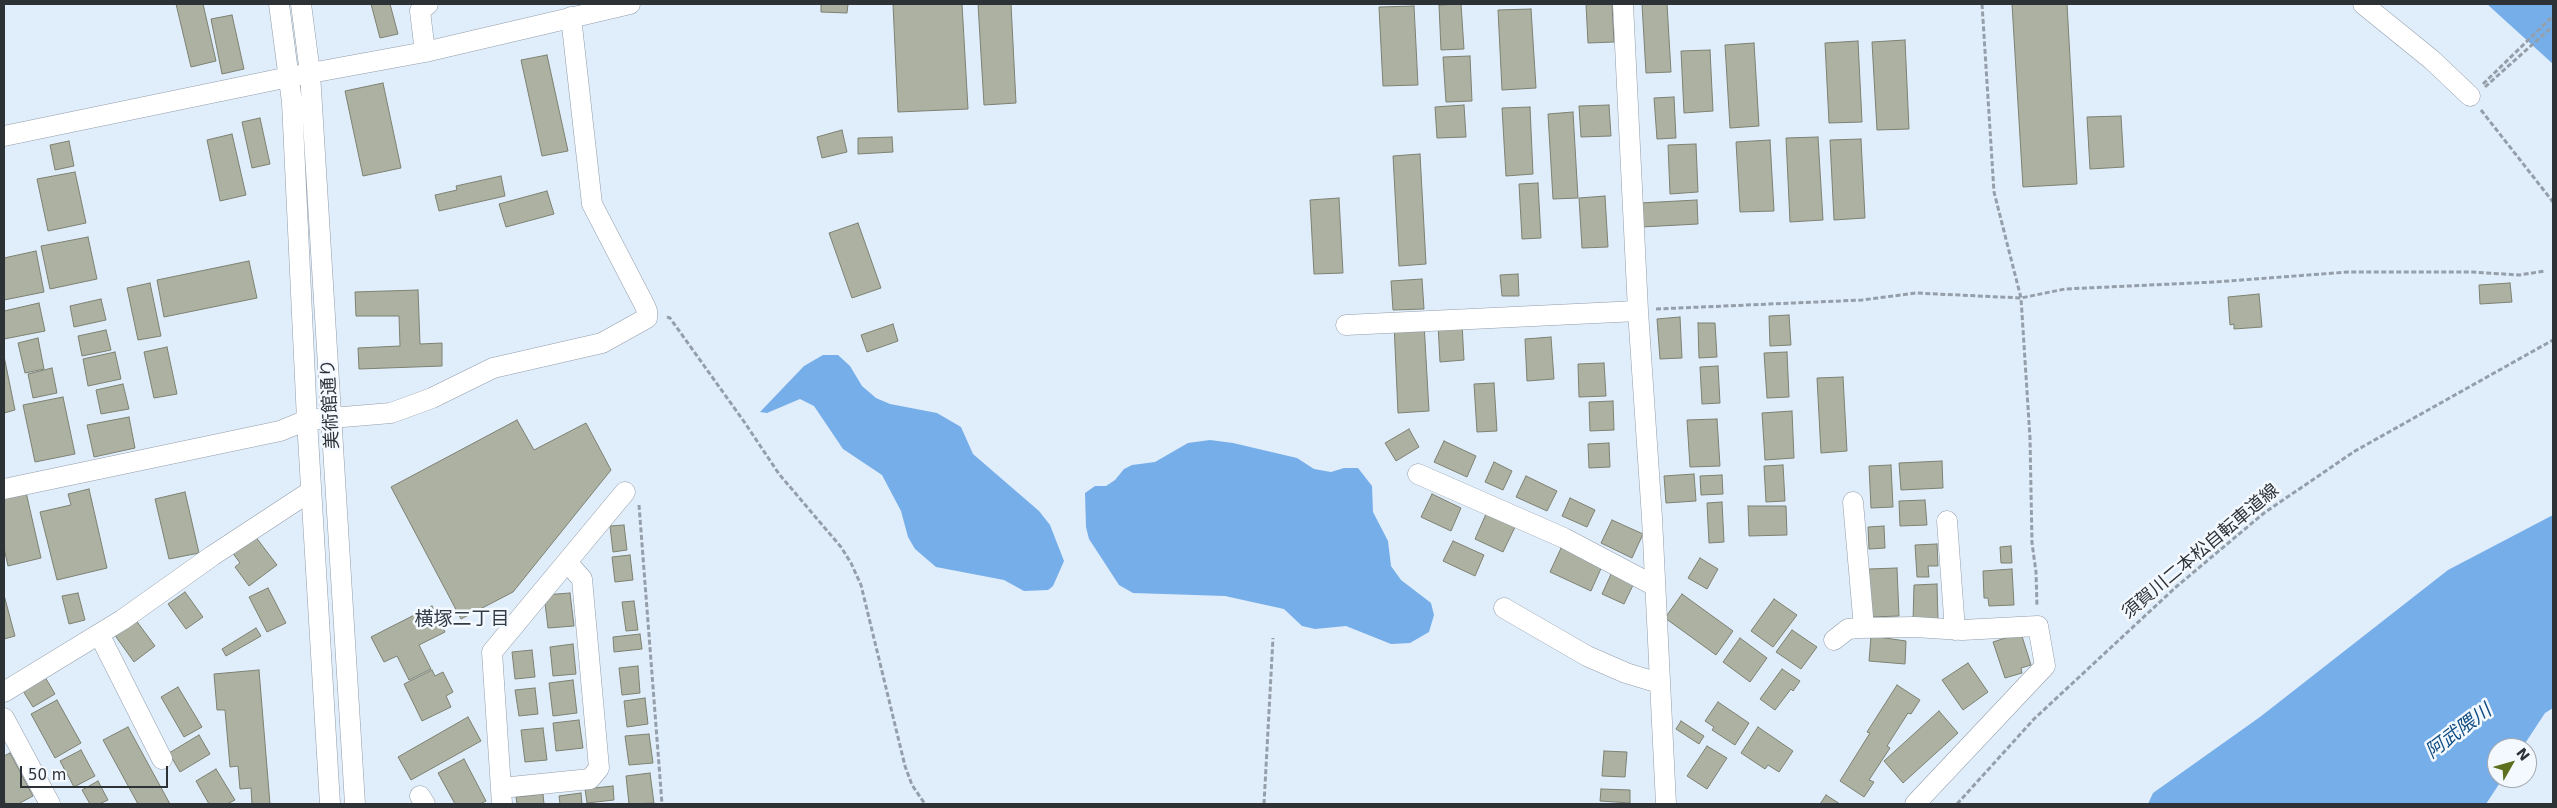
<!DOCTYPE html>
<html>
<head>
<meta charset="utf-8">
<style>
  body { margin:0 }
  #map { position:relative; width:2557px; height:808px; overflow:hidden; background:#e0edfb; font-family:"DejaVu Sans",sans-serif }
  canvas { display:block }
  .frame { position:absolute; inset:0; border:5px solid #2d3237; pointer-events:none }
  .north { position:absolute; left:2487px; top:738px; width:50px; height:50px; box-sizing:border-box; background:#f4f9ff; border:1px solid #a4a9af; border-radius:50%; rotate:52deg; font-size:14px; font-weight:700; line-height:20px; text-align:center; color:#2d3237 }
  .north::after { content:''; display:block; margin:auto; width:18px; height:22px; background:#5d701e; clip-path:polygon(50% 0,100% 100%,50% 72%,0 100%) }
  .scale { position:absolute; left:20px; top:766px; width:148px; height:22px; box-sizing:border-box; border:2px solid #2d3237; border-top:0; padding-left:6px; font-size:15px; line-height:18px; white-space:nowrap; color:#2d3237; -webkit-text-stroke:4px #f4f9ff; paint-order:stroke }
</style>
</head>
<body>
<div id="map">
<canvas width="2557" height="808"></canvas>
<div class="frame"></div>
<div class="north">N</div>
<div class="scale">50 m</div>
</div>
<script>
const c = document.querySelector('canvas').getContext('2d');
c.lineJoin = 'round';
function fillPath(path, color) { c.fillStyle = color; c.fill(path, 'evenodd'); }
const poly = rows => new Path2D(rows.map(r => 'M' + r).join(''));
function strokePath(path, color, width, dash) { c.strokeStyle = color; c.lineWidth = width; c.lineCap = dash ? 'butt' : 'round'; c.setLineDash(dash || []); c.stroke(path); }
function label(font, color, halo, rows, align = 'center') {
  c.font = font + ' "DejaVu Sans","Noto Sans JP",sans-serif'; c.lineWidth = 5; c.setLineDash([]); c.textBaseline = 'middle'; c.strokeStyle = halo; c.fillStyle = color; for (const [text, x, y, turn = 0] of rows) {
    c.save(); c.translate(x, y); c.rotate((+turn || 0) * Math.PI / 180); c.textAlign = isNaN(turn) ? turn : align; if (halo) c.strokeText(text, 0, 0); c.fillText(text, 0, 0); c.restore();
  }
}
const water = poly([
  [2487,4,2553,4,2553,64],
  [823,355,838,355,850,366,862,386,876,398,890,404,937,413,961,427,973,454,1039,511,1050,525,1064,561,1053,586,1048,590,1024,591,1004,580,936,567,915,549,908,537,901,511,882,475,843,449,814,406,800,399,767,413,760,412,804,366],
  [1210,440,1233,443,1297,458,1314,469,1331,472,1344,468,1358,468,1372,486,1373,512,1388,541,1391,566,1401,580,1431,603,1434,615,1429,632,1410,643,1391,644,1346,626,1315,629,1302,626,1284,609,1225,596,1133,593,1119,585,1089,539,1086,527,1085,493,1095,486,1106,486,1115,480,1124,469,1132,465,1155,462,1188,443],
  [2553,515,2553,708,2545,713,2522,748,2497,748,2497,778,2503,778,2486,804,2148,804,2153,793,2260,717,2448,570]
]);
const building = poly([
  [176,4,203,4,216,61,191,67,176,4],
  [371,4,390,4,398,34,380,38,371,4],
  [821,4,848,4,847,13,821,12,821,4],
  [893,4,962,4,968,109,898,112,893,4],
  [978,4,1011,4,1016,103,984,105,978,4],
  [1461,4,1464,49,1441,50,1439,5,1461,4],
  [1586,4,1612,4,1614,42,1588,43,1586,4],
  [1642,4,1667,4,1671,72,1646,73,1642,4],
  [2012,4,2067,4,2077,184,2023,187,2012,4],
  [1414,6,1418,85,1383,86,1379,7,1414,6],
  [1531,9,1536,88,1502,90,1498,10,1531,9],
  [232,15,244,69,222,74,211,19,232,15],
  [1905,40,1909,129,1877,130,1872,42,1905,40],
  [1858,41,1862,122,1829,123,1825,43,1858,41],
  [1754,43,1759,126,1730,128,1725,45,1754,43],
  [1710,50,1713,111,1684,113,1681,51,1710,50],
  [547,55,568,151,542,156,521,60,547,55],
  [1470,56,1472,101,1446,102,1443,57,1470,56],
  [383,83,401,168,363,176,345,91,383,83],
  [1674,97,1676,138,1657,139,1654,98,1674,97],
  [1464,105,1466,137,1437,138,1435,107,1464,105],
  [1609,105,1611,136,1581,137,1579,106,1609,105],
  [1530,107,1533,174,1506,176,1502,108,1530,107],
  [1573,112,1578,198,1553,199,1548,114,1573,112],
  [2121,116,2124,167,2090,169,2087,117,2121,116],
  [260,118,270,164,252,168,242,122,260,118],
  [842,130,847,152,822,158,817,137,842,130],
  [232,134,246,195,220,201,207,140,232,134],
  [892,137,893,152,858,154,858,138,892,137],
  [1818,137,1823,220,1790,222,1786,138,1818,137],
  [1861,139,1865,218,1834,220,1830,140,1861,139],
  [1770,140,1774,211,1740,212,1736,142,1770,140],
  [69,141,74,166,55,170,50,145,69,141],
  [1696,144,1698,192,1670,194,1668,145,1696,144],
  [1420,154,1426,264,1399,266,1393,156,1420,154],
  [75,172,86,223,48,231,37,179,75,172],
  [501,176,505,196,439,211,435,195,457,190,456,186,501,176],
  [1538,183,1541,238,1522,239,1519,184,1538,183],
  [547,191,554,214,506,227,499,204,547,191],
  [1605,196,1608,247,1582,248,1579,198,1605,196],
  [1339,198,1343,273,1314,274,1310,200,1339,198],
  [1697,200,1698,224,1641,227,1640,203,1697,200],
  [858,223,881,288,852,298,829,233,858,223],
  [88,237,97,279,50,289,41,246,88,237],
  [36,251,44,292,4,300,4,258,36,251],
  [249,261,257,298,164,317,157,280,249,261],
  [1518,274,1519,296,1502,296,1500,275,1518,274],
  [1422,279,1424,309,1393,310,1391,281,1422,279],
  [150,283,161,336,138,340,127,288,150,283],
  [2510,283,2512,302,2480,304,2479,285,2510,283],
  [418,290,420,344,442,343,442,366,359,369,358,348,400,346,399,316,356,316,355,292,418,290],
  [2259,294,2262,327,2234,329,2234,324,2230,325,2228,297,2259,294],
  [101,299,106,320,74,327,70,306,101,299],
  [39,303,45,331,4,339,4,311,39,303],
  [1789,315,1791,345,1770,346,1769,316,1789,315],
  [1680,317,1682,358,1660,359,1657,319,1680,317],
  [1424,323,1429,411,1398,413,1394,324,1424,323],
  [1462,323,1464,360,1440,362,1438,324,1462,323],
  [1698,323,1715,323,1717,357,1699,358,1698,323],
  [893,324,898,341,867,352,861,335,893,324],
  [106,330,111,350,82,356,78,336,106,330],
  [1551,337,1554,379,1527,381,1525,339,1551,337],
  [38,338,44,369,25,373,18,343,38,338],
  [167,347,177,394,154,398,144,352,167,347],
  [115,352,121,379,88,386,83,359,115,352],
  [1787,352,1789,397,1767,398,1764,353,1787,352],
  [4,356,15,410,4,413,4,356],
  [1604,363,1606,396,1579,397,1578,364,1604,363],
  [1718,366,1720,403,1702,404,1700,367,1718,366],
  [52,368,57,393,33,398,28,374,52,368],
  [1843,377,1847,451,1821,453,1817,378,1843,377],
  [1494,383,1497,431,1477,432,1474,384,1494,383],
  [123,384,129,409,101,414,96,390,123,384],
  [63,397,75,454,35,462,23,405,63,397],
  [1613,401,1614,430,1590,431,1589,402,1613,401],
  [1792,411,1794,458,1765,460,1762,413,1792,411],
  [129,417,135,448,94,457,87,425,129,417],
  [1717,419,1720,466,1690,467,1687,420,1717,419],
  [517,420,534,450,586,423,611,470,513,592,461,619,391,487,517,420],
  [1409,429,1419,447,1396,461,1385,443,1409,429],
  [1444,441,1476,456,1467,477,1434,462,1444,441],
  [1609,443,1610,467,1589,468,1588,444,1609,443],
  [1942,461,1943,488,1901,490,1899,463,1942,461],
  [1494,462,1512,471,1503,490,1485,482,1494,462],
  [1783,465,1785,501,1766,502,1764,466,1783,465],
  [1891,465,1893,507,1871,508,1869,466,1891,465],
  [1694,474,1696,501,1666,503,1664,476,1694,474],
  [1722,475,1723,494,1701,495,1700,476,1722,475],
  [1526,476,1557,491,1547,511,1516,497,1526,476],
  [89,489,107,568,57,580,40,512,71,505,68,494,89,489],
  [26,492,41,558,8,566,4,548,4,497,26,492],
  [185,492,199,553,169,559,155,499,185,492],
  [1432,494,1461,508,1451,531,1421,517,1432,494],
  [1570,498,1595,510,1587,527,1562,516,1570,498],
  [1925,500,1927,525,1900,526,1899,501,1925,500],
  [1722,502,1724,542,1709,543,1707,503,1722,502],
  [1748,506,1786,506,1787,535,1749,536,1748,506],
  [1486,514,1515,527,1503,552,1475,539,1486,514],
  [1612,520,1643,534,1632,558,1601,543,1612,520],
  [624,525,627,550,613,552,610,526,624,525],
  [1884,526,1885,548,1869,549,1868,527,1884,526],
  [255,536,277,565,249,586,235,567,240,563,232,552,255,536],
  [1453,541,1484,555,1475,576,1443,561,1453,541],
  [1937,544,1938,566,1928,566,1929,577,1917,577,1915,545,1937,544],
  [1562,546,1603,564,1591,591,1550,572,1562,546],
  [2011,546,2012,563,2001,563,2000,547,2011,546],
  [630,555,633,580,615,582,612,557,630,555],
  [1700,558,1718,569,1707,589,1688,578,1700,558],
  [1897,568,1899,616,1871,617,1869,569,1897,568],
  [2012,569,2014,605,1989,606,1988,598,1984,598,1983,571,2012,569],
  [1612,572,1634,583,1624,604,1602,594,1612,572],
  [1937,584,1938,620,1913,621,1914,585,1937,584],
  [268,588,286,623,267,632,249,597,268,588],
  [185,592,203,617,186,629,168,604,185,592],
  [78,593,85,620,69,624,62,596,78,593],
  [570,593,574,626,548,628,544,595,570,593],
  [1682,594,1733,631,1716,655,1665,618,1682,594],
  [4,595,15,636,4,639,4,595],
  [1774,599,1797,615,1773,647,1751,631,1774,599],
  [634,601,638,630,626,631,622,602,634,601],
  [432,606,445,632,419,645,431,669,409,680,397,656,384,662,371,637,432,606],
  [135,619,155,646,134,662,114,634,135,619],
  [256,628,261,636,226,656,222,649,256,628],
  [1792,630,1817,647,1801,669,1776,652,1792,630],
  [2021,633,2031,665,2021,668,2022,673,2005,678,1993,642,2021,633],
  [640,634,642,649,614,652,613,637,640,634],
  [1871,636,1906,641,1905,664,1869,661,1871,636],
  [1740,638,1767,658,1750,682,1723,662,1740,638],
  [573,644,576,674,553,676,550,647,573,644],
  [532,650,535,677,515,679,512,652,532,650],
  [1968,663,1988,692,1963,710,1942,680,1968,663],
  [638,666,640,693,622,695,619,668,638,666],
  [1782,669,1800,681,1793,691,1791,689,1775,710,1760,699,1782,669],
  [259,670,270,804,252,804,251,788,240,789,238,766,230,767,225,710,217,710,214,674,259,670],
  [432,670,435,676,443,672,453,692,446,696,451,707,422,721,404,684,432,670],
  [45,677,55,694,33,707,23,691,45,677],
  [573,680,577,713,553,716,549,683,573,680],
  [1897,685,1920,700,1911,714,1908,713,1887,746,1890,748,1869,780,1874,782,1864,797,1840,781,1870,733,1867,732,1897,685],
  [178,687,202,727,184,737,161,697,178,687],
  [535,688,538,714,519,716,515,690,535,688],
  [645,698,648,724,627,727,624,701,645,698],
  [57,700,81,743,55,758,31,714,57,700],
  [1718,702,1749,723,1735,745,1712,730,1714,727,1705,721,1718,702],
  [1939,711,1958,733,1903,783,1884,761,1939,711],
  [468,717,481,741,411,780,398,757,468,717],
  [579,720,583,748,556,751,553,723,579,720],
  [1681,721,1704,736,1699,744,1676,729,1681,721],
  [128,727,170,804,138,804,103,740,128,727],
  [1758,727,1793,751,1779,772,1768,765,1765,769,1741,753,1758,727],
  [543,728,547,760,525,762,521,730,543,728],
  [649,734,653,763,629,765,625,736,649,734],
  [199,735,210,754,180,772,169,753,199,735],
  [1707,746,1727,758,1707,789,1687,776,1707,746],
  [81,750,95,776,74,787,60,761,81,750],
  [1604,751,1627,752,1625,777,1602,776,1604,751],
  [10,753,33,796,18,804,6,804,4,799,4,756,10,753],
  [464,759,486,801,480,804,455,804,438,773,464,759],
  [216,769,235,800,227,804,209,804,196,781,216,769],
  [650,773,654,803,629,804,626,776,650,773],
  [98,781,108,800,99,804,90,804,82,790,98,781],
  [613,786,614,800,587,803,585,789,613,786],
  [1601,789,1630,790,1630,803,1600,801,1601,789],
  [581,793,582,804,560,804,559,796,581,793],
  [543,794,544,804,517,804,516,797,543,794],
  [1826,795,1840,804,1820,804,1826,795]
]);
const path = poly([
  [1982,4,1994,192,2021,298,2030,438,2032,543,2036,572,2037,606],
  [2483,84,2553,16],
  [2485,87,2553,26],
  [2481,110,2553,202],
  [1656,309,1862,300,1916,293,2021,298,2065,289,2215,282,2348,272,2472,272,2519,275,2545,271],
  [667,317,670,318,745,423,779,474,841,547,851,563,861,585,905,766,912,785,925,804],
  [639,505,662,804],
  [1264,804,1273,638],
  [1957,804,2034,719,2176,587,2264,513,2355,451,2553,340]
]);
const minor = poly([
  [279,4,292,102,307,420,330,804],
  [301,4,310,73,355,804],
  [1623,4,1638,311,1652,518,1666,804],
  [2363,4,2432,60,2470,96],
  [425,52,420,11,428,4],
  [4,136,289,77,425,52,630,4],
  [1346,325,1638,311],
  [1418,474,1564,538,1655,586],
  [4,489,280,431,307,420,391,413,432,398,493,368,602,343,647,318,647,311,644,304,592,204,571,17],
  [1853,502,1864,628],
  [1947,521,1955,630],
  [1504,608,1587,656,1626,673,1659,683],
  [99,634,162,759],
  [1834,640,1848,629,1858,628,1915,627,1962,630,2038,626,2045,666,1915,804],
  [4,692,122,620,212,556,311,491],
  [4,718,50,804],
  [501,788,590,779,599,768,582,579,567,562],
  [420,796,425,804],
  [502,804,492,652,625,492]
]);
const streetNames = [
  ["美術館通り",331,404,-93],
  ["須賀川二本松自転車道線",2201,552,-40]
];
const neighbourhoodNames = [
  ["横塚二丁目",462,620]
];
const waterNames = [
  ["阿武隈川",2459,732,-37]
];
fillPath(water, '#76aee9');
fillPath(building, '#acb1a1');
strokePath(building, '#7d8172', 1);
strokePath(minor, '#929daa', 21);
strokePath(path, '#959fa9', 3, [5, 2.5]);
strokePath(minor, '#fff', 20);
label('18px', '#2d3237', '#f4f9ff', streetNames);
label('19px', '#323c47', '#f4f9ff', neighbourhoodNames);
label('italic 19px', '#104c82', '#f4f9ff', waterNames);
</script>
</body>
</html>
